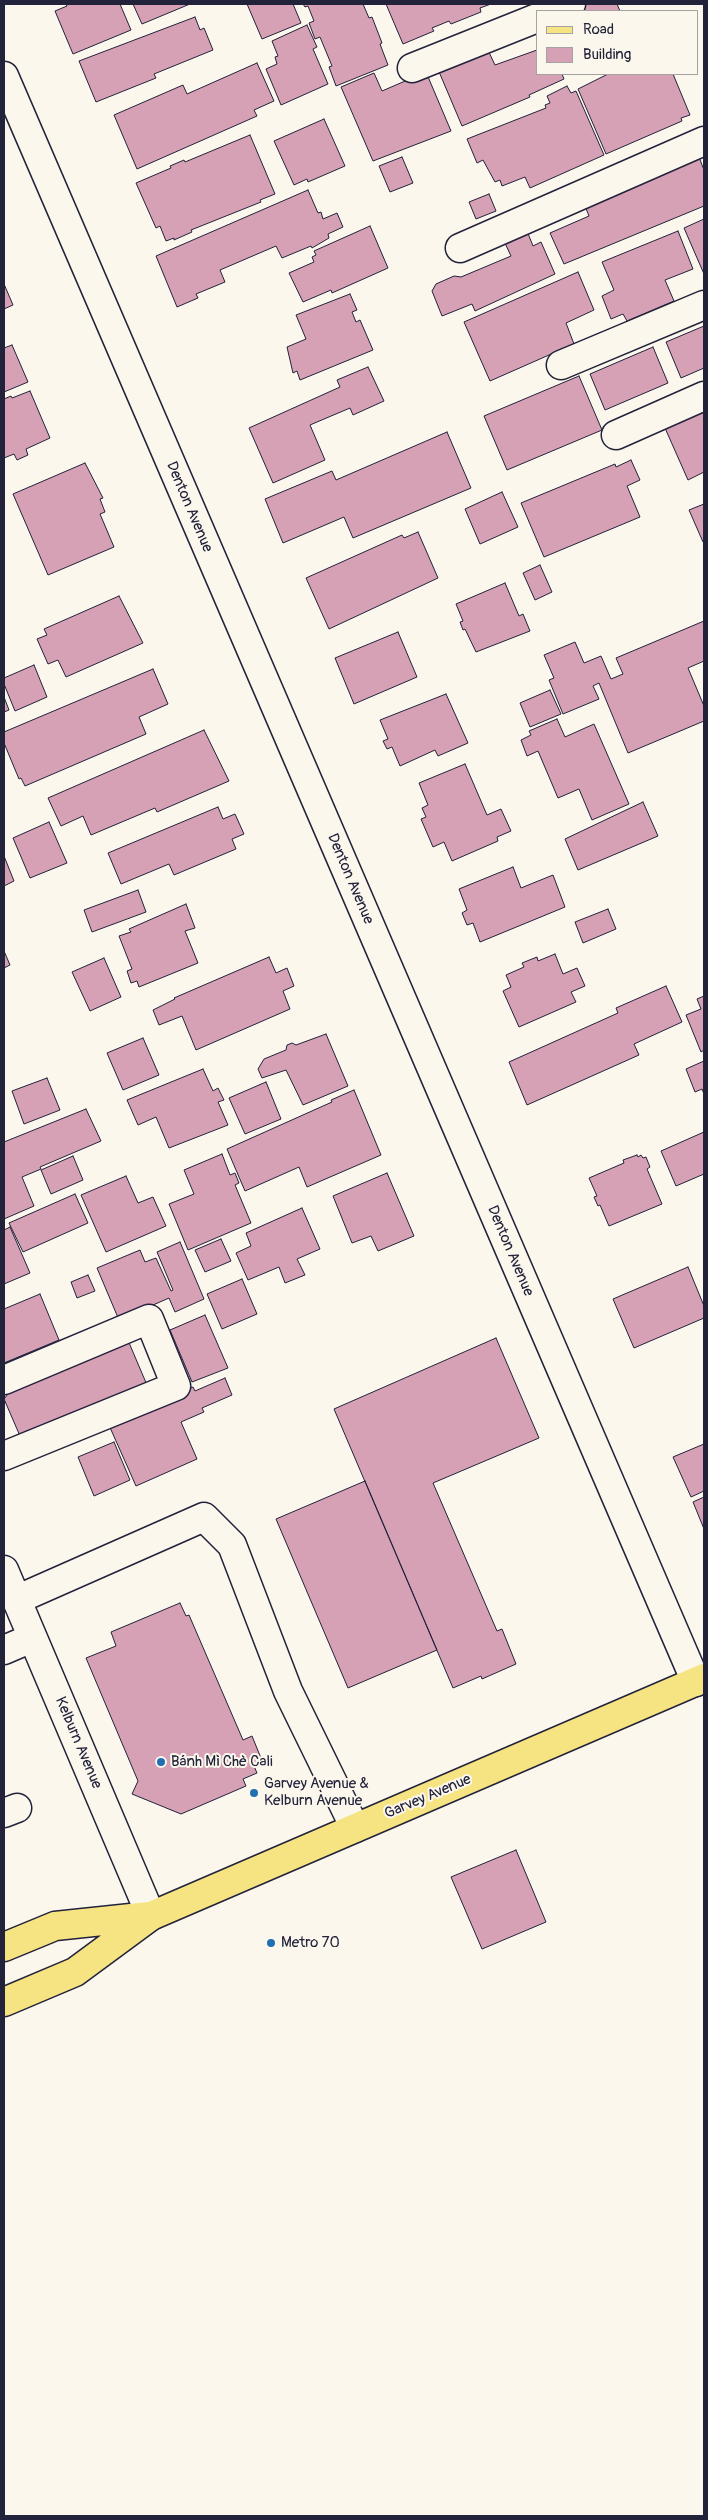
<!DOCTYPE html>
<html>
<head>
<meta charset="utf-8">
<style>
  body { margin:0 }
  #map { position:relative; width:708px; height:2520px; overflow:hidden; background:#fbf7ec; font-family:Pangolin,sans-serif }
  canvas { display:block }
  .frame { position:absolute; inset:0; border:5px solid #22223b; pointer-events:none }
  .legend { position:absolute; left:536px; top:10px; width:162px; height:65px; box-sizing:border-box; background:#fbf7ec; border:1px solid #a4a2a5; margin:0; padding:6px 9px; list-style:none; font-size:15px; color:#22223b }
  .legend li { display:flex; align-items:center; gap:10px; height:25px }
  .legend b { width:25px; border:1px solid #a4a2a5 }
</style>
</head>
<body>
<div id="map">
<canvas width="708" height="2520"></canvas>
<div class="frame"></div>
<ul class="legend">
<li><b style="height:6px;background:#f6e381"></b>Road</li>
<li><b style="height:14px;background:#d6a0b5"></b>Building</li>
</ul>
</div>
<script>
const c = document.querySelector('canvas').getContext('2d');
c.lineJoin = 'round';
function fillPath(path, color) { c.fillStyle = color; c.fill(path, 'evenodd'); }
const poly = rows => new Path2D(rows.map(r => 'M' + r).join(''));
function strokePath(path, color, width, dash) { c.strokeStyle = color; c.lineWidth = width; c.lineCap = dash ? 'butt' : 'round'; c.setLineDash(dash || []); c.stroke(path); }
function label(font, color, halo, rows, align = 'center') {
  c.font = font + ' Pangolin,sans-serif'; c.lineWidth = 4; c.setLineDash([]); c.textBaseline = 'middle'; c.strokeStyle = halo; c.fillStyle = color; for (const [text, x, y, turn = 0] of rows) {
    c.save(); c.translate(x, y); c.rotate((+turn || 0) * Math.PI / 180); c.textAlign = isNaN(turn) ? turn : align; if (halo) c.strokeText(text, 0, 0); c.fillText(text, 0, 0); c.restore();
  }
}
const building = poly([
  [66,4,120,4,131,30,73,54,55,11,67,6,66,4],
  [133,4,190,4,142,24,133,4],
  [247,4,293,4,301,23,262,39,247,4],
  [303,4,363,4,369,18,372,17,382,43,380,44,388,65,336,86,329,67,332,66,320,37,315,39,309,23,314,21,308,6,305,7,303,4],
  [386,4,491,4,480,8,481,12,451,24,449,21,432,28,434,31,403,44,386,4],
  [585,4,617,4,620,11,576,11,575,8,585,4],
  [195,17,200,30,204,28,213,50,154,74,156,78,96,102,79,61,195,17],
  [307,25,317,47,313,49,328,84,281,105,266,69,277,64,275,57,278,56,272,41,307,25],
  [486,46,495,65,537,50,537,74,562,74,564,79,529,95,530,97,462,126,437,67,486,46],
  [257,63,274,101,254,110,257,116,137,169,114,115,183,85,187,94,257,63],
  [426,72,451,131,373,161,341,87,374,73,382,91,426,72],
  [608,74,673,74,690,115,681,118,682,121,606,154,578,89,608,74],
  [567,86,571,93,576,91,604,155,530,188,525,177,502,186,500,180,495,182,483,160,477,163,467,139,546,108,545,105,550,103,547,96,567,86],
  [324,119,345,166,308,182,307,179,294,185,274,141,324,119],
  [250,135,275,194,260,200,261,202,191,230,192,232,174,240,174,238,166,241,160,226,156,228,136,183,171,168,170,166,184,160,185,162,250,135],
  [697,152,704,170,704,206,564,264,550,233,589,216,583,201,697,152],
  [402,157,413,183,390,192,379,166,402,157],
  [308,190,318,213,321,212,323,219,337,213,343,227,328,234,329,238,312,248,311,246,282,258,276,246,220,270,225,282,196,294,198,298,177,307,156,256,308,190],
  [489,194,496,211,476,219,469,202,489,194],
  [704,219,704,274,684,228,704,219],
  [370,226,388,268,332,293,331,290,303,302,289,273,314,262,312,257,316,255,314,251,370,226],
  [527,231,533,246,541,242,555,274,475,311,472,304,442,316,432,291,436,284,454,276,461,277,511,256,504,241,527,231],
  [678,231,693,269,665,280,674,301,627,321,623,314,611,319,602,296,614,290,602,262,678,231],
  [578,272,594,310,566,323,574,344,490,381,464,322,578,272],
  [4,284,13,305,4,309,4,284],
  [350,294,357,310,352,312,356,322,360,320,373,350,300,380,297,371,293,373,287,347,306,339,296,315,350,294],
  [704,326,704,368,681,378,666,342,704,326],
  [12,345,28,382,4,392,4,348,12,345],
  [653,347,668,383,605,410,590,374,653,347],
  [368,367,384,401,353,415,350,408,310,425,325,460,273,483,249,428,340,387,337,380,368,367],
  [579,376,602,430,507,470,484,416,579,376],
  [30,391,50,438,26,449,28,455,17,460,14,454,4,458,4,399,11,396,12,398,30,391],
  [704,406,704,472,688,480,661,419,704,406],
  [447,432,471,488,353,538,344,517,283,543,265,499,332,471,336,480,447,432],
  [631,460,640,480,627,486,640,517,544,557,521,503,615,464,616,467,631,460],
  [85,463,103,498,100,499,105,512,100,514,114,547,48,575,13,494,85,463],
  [502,492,518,527,480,544,465,509,502,492],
  [704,504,704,542,703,542,689,510,704,504],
  [418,532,438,578,329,629,306,578,402,535,404,538,418,532],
  [540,565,552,592,535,600,523,573,540,565],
  [505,583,519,616,523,614,530,631,476,652,465,629,463,630,460,622,463,621,456,604,505,583],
  [119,596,143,643,66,677,58,660,48,664,37,639,47,635,44,629,119,596],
  [704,621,704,661,688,668,704,706,704,721,628,753,599,683,593,686,599,699,563,714,549,680,554,678,544,655,575,642,584,663,601,656,611,679,623,674,616,658,704,621],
  [398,632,417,677,354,704,335,658,398,632],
  [34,665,47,697,15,711,4,684,4,678,34,665],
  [153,669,168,704,139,717,146,734,25,786,21,778,19,779,4,743,4,732,153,669],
  [550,690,561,714,530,727,520,703,550,690],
  [446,694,468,743,438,756,435,750,400,766,392,747,387,749,383,741,388,739,380,720,446,694],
  [4,697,9,710,4,712,4,697],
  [557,719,565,737,594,724,629,804,592,820,579,789,558,798,538,751,527,756,521,740,531,735,529,731,557,719],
  [204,730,229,781,157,812,155,808,91,835,83,816,61,826,48,798,204,730],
  [465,764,487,815,501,809,511,831,497,837,498,841,452,861,444,842,433,847,421,819,426,817,422,808,428,805,419,783,465,764],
  [643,802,658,836,578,870,565,839,643,802],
  [218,807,223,819,235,814,244,834,232,839,236,849,174,875,169,864,121,884,108,853,218,807],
  [49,822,67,863,30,878,13,838,49,822],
  [4,856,14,881,4,886,4,856],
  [513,867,521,888,553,875,565,907,480,942,473,923,467,925,462,913,467,910,459,889,513,867],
  [138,890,146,912,92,932,84,910,138,890],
  [186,904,195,928,185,931,198,963,139,987,137,981,131,983,127,971,132,969,119,936,131,932,129,929,186,904],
  [608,909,616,929,583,943,575,922,608,909],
  [4,951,10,965,4,968,4,951],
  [555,954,563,974,577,968,585,986,571,992,576,1002,519,1027,503,991,511,987,506,975,524,967,522,963,537,957,538,961,555,954],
  [269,957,276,973,287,968,294,986,283,991,290,1009,196,1050,182,1016,159,1025,153,1010,175,999,174,998,269,957],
  [104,958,121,997,90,1011,72,972,104,958],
  [666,986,682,1022,634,1044,639,1055,527,1105,509,1062,618,1013,616,1008,666,986],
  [704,996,704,1050,701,1052,686,1015,701,1009,697,999,704,996],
  [326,1034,348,1086,303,1105,286,1070,262,1078,258,1069,264,1059,286,1050,287,1045,292,1043,296,1045,326,1034],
  [143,1038,159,1075,123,1090,107,1053,143,1038],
  [704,1061,704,1094,702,1089,695,1092,686,1069,704,1061],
  [203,1069,213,1091,218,1088,224,1100,218,1102,228,1125,169,1148,156,1117,138,1125,127,1100,203,1069],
  [47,1078,60,1110,24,1124,12,1091,47,1078],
  [266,1082,281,1119,245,1134,229,1098,266,1082],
  [354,1090,381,1155,307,1187,299,1167,245,1191,227,1149,332,1102,331,1100,354,1090],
  [86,1109,101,1141,40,1167,41,1169,22,1177,34,1206,4,1219,4,1142,86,1109],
  [704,1132,704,1174,676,1186,661,1151,704,1132],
  [222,1154,230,1175,235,1173,239,1183,235,1185,251,1223,188,1250,169,1204,194,1194,184,1170,222,1154],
  [637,1155,638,1157,641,1155,643,1158,646,1157,650,1167,647,1169,662,1204,609,1226,600,1205,598,1206,594,1197,597,1196,589,1178,624,1163,623,1160,637,1155],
  [73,1156,83,1180,51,1194,41,1170,73,1156],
  [387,1173,414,1236,378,1251,371,1236,352,1243,333,1196,387,1173],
  [126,1176,138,1203,153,1197,166,1226,106,1252,81,1195,126,1176],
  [75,1194,88,1223,23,1252,9,1223,75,1194],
  [302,1208,320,1249,297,1259,305,1275,285,1283,279,1267,248,1280,236,1253,251,1246,246,1233,302,1208],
  [10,1227,30,1273,4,1284,4,1230,10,1227],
  [221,1239,231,1261,205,1272,195,1250,221,1239],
  [180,1242,204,1299,175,1312,169,1298,119,1320,97,1268,140,1250,145,1262,156,1258,171,1291,173,1290,157,1252,180,1242],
  [688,1267,704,1306,704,1318,634,1348,613,1299,688,1267],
  [88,1275,95,1291,77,1298,71,1282,88,1275],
  [242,1279,257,1314,222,1329,207,1294,242,1279],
  [40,1294,59,1340,4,1363,4,1309,40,1294],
  [205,1315,228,1368,192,1382,170,1330,205,1315],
  [127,1338,147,1385,20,1436,4,1399,7,1395,6,1391,127,1338],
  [496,1338,539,1438,433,1483,497,1631,502,1629,516,1664,482,1679,481,1676,453,1688,334,1409,496,1338],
  [225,1378,232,1395,202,1408,204,1412,181,1422,197,1459,136,1486,108,1423,193,1387,195,1391,225,1378],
  [114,1442,130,1480,94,1496,78,1457,114,1442],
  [704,1444,704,1491,691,1497,673,1457,704,1444],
  [365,1481,437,1650,348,1688,276,1519,365,1481],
  [704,1497,704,1529,693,1502,704,1497],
  [180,1603,186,1616,189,1615,243,1740,252,1736,263,1763,254,1766,257,1773,243,1779,246,1786,181,1814,132,1794,138,1781,86,1658,116,1646,111,1632,180,1603],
  [516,1850,546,1922,482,1949,451,1877,516,1850]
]);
const minor = poly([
  [552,11,571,4],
  [412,68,537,18],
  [4,76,696,1682],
  [460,248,704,141],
  [561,365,704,305],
  [616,435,704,396],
  [4,1380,149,1319,176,1386,4,1456],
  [4,1570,151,1916],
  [16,1600,204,1517,232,1545,288,1691,355,1828],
  [4,1650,32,1638],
  [4,1813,17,1808]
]);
const major = poly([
  [4,1947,55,1926,150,1916],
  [4,2002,75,1972,151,1916,704,1678]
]);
const markers = [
  [161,1762,5,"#1f6fb2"],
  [254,1793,5,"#1f6fb2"],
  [271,1943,5,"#1f6fb2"]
];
const streetNames = [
  ["Denton Avenue",189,507,67],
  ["Denton Avenue",350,879,67],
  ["Denton Avenue",510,1251,67],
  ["Kelburn Avenue",78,1743,67],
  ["Garvey Avenue",428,1797,-23]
];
const poiNames = [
  ["Bánh Mì Chè Cali",171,1762],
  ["Garvey Avenue &",264,1784],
  ["Kelburn Avenue",264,1801],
  ["Metro 70",281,1943]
];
fillPath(building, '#d6a0b5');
strokePath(building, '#22223b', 1);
strokePath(minor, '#22223b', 31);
strokePath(major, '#22223b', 31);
strokePath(minor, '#fbf7ec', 28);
strokePath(major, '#f6e381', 28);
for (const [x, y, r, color] of markers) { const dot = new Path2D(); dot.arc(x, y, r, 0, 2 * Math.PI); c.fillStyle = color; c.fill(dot); strokePath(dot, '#fbf7ec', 2); }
label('15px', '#22223b', '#fbf7ec', streetNames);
label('15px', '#22223b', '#fbf7ec', poiNames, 'left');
</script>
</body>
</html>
